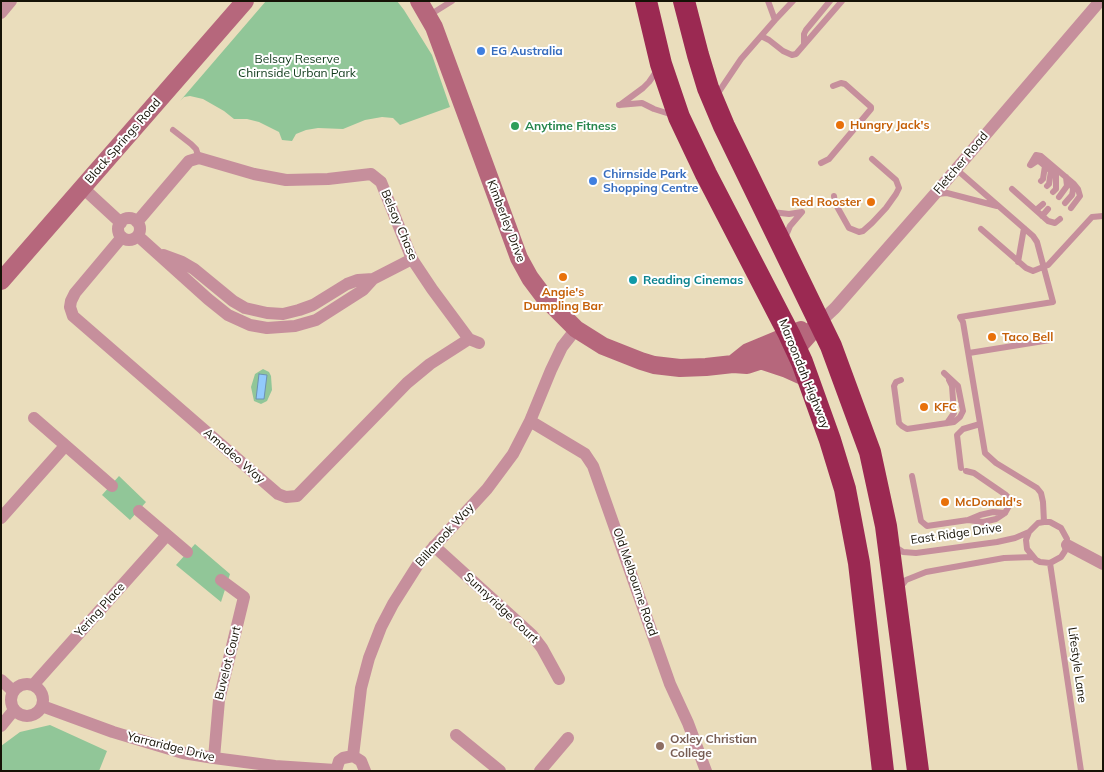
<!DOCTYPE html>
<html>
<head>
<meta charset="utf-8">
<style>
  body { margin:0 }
  #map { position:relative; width:1104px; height:772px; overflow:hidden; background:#eaddbc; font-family:Mulish,sans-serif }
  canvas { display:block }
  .frame { position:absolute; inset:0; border:2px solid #161206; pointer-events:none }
</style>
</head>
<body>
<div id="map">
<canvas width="1104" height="772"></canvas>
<div class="frame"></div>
</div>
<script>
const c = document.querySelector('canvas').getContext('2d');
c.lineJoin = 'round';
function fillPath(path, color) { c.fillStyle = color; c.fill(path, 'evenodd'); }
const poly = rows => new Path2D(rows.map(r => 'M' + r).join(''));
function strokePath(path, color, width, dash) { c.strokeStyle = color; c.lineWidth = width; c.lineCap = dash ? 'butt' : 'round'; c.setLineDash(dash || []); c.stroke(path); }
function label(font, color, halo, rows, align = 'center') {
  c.font = font + ' Mulish,sans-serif'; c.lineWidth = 4; c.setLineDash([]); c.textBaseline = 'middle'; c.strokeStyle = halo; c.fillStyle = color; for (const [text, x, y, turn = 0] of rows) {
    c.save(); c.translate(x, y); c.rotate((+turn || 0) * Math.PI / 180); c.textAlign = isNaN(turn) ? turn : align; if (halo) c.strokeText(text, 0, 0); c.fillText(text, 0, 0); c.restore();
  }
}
const green = poly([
  [266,1,397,1,404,10,432,55,450,107,400,125,393,118,382,117,365,120,343,129,318,128,306,130,296,134,292,141,282,140,279,132,259,122,247,119,234,119,224,111,203,99,190,96,184,97,180,101],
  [263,369,269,372,271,376,272,390,267,401,261,404,254,401,251,387,255,374],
  [119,476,146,502,130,520,102,495],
  [195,544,230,574,221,602,176,565],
  [50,725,107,751,99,771,1,771,1,746,20,732]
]);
const water = poly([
  [259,374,267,375,264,399,256,399,259,374]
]);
const lane = poly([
  [428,16,452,1],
  [775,20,793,1],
  [761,36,769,40,783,51,792,55,796,54,842,1],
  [804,44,804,34,806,30,830,1],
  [716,96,741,59,775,20,768,1],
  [619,105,642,103,654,109,673,115],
  [620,105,643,88,649,82,658,69],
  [173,130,191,144,196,149,199,158],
  [821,163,829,159,871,109,871,107,845,84,841,83,833,86],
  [1030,165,1036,155,1041,156,1074,184,1078,189,1080,196,1071,208],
  [1031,165,1037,161,1040,162,1056,175,1056,189,1053,192],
  [956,169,1033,236,1037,242,1053,302,960,317,963,322,985,453,996,463,1037,488,1041,493,1043,502,1044,522],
  [1041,181,1043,179,1045,166],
  [1047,186,1049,184,1051,171],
  [1012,189,1048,221,1055,223,1060,219],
  [937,194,947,193,997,206],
  [834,196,835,203,849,228,859,232,863,231,872,223,886,208,896,194,899,188,896,180,872,159],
  [1059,197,1067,186,1066,177],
  [1065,203,1072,195,1073,190,1072,184],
  [1036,210,1043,204],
  [772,212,789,214,802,212],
  [1042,216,1048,209],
  [981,229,1026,268,1033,271,1048,265,1092,217,1103,216],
  [785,238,790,226,802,212],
  [1018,262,1024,228],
  [969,353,1050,340],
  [901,380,896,382,894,386,899,423,902,426,907,429,954,422,960,417,963,411,958,386,944,373],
  [947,423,954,413,952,386,949,380],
  [961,468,957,435,963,429,980,424],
  [912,476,921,521,927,526,968,520,980,515,993,512,1005,513,1010,504,1010,499,1006,495,974,473,966,471],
  [968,520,983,522,996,519,1005,513],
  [894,546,903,552,916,553,997,542,1015,538,1029,532,1038,523,1044,522,1050,522,1061,528,1067,539,1065,551,1061,557,1050,563,1040,562,1036,560,1027,549,1026,540,1029,532],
  [1050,563,1081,771],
  [900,588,906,580,926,572,1004,558,1032,557]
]);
const street = poly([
  [1,13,11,1],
  [83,188,121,223],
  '118 229a11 11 0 1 1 22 0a11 11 0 1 1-22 0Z',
  [137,222,189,161,199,158,254,174,286,180,328,179,371,174,381,182,412,259,432,289,469,339,479,343],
  [138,236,208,299,228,315,250,325,267,328,295,326,316,320,363,290,373,279,412,259],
  [122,237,75,293,71,301,70,307,73,316,278,494,286,497,297,496,407,383,430,364,469,339],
  [163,255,182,262,194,269,233,301,245,308,267,313,283,314,299,310,313,305,347,284,358,280,373,279],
  [820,322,835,308,934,195,1100,1],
  [34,418,112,486],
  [530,421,585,454,593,466,670,684,688,723,706,771],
  [139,511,187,552],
  [1,518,65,446],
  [1067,545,1103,564],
  [434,546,532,635,542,648,559,679],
  [1,680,13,691],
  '11 700a16 16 0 1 1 32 0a16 16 0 1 1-32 0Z',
  [34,684,167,535],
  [42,706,113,732,183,753,214,758,275,766,335,770],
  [1,726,14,710],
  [456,735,500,771],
  [353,756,361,688,369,658,381,627,393,604,419,563,487,489,513,454,530,421,551,370,562,347,576,329],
  [214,758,219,700,244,597,221,580],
  [336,771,339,761,343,758,353,756,361,761,365,771],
  [540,771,568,738]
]);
const secondary = poly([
  [419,1,434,27,519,258,530,278,545,298,576,329,603,346,641,361,654,365,680,368,706,367,733,364,747,365,796,349,820,322],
  [1,281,245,1],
  [763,361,787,369,807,378],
  [733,364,748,352,801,330]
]);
const highway = poly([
  [646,1,661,64,679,117,706,174,789,334,802,362,830,440,845,489,859,563,883,771],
  [684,1,698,55,708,88,724,126,831,346,870,452,886,526,918,771]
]);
const markers = [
  [481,51,5,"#3f7fe0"],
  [840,125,5,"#e8710a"],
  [515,126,5,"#2e9e5b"],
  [593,181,5,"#3f7fe0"],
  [871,202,5,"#e8710a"],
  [563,277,5,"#e8710a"],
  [633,280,5,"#0f9aa8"],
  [992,337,5,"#e8710a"],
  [924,407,5,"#e8710a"],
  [945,502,5,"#e8710a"],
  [660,746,5,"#8d6e63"]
];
const shopNames = [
  ["EG Australia",491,51],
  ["Chirnside Park",603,174],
  ["Shopping Centre",603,188]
];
const parkNames = [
  ["Belsay Reserve",297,59],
  ["Chirnside Urban Park",297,73]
];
const foodNames = [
  ["Hungry Jack's",850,125],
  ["Red Rooster",861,202,"right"],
  ["Angie's",563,292,"center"],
  ["Dumpling Bar",563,306,"center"],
  ["Taco Bell",1002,337],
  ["KFC",934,407],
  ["McDonald's",955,502]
];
const leisureNames = [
  ["Anytime Fitness",525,126]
];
const streetNames = [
  ["Black Springs Road",123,141,-49],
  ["Fletcher Road",961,163,-50],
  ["Kimberley Drive",506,221,69],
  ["Belsay Chase",399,225,67],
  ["Maroondah Highway",804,374,68],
  ["Amadeo Way",234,456,41],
  ["East Ridge Drive",956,534,-8],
  ["Billanook Way",445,535,-48],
  ["Old Melbourne Road",635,582,71],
  ["Sunnyridge Court",501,608,43],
  ["Yering Place",100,610,-48],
  ["Buvelot Court",228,663,-76],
  ["Lifestyle Lane",1077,665,82],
  ["Yarraridge Drive",171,747,14]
];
const cultureNames = [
  ["Reading Cinemas",643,280]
];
const educationNames = [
  ["Oxley Christian",670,739],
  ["College",670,753]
];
fillPath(green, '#91c698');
fillPath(water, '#92cafc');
strokePath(water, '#6d93b2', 1);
strokePath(lane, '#c68f9c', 6);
strokePath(street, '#c68f9c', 12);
strokePath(secondary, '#b6677c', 18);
strokePath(highway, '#9b2952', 22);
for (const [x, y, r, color] of markers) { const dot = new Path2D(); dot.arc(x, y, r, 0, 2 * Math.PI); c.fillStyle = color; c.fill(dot); strokePath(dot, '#fff', 2); }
label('bold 12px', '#366cbe', '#fff', shopNames, 'left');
label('12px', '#0d3818', '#fff', parkNames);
label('bold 12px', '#c56008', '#fff', foodNames, 'left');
label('bold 12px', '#27864d', '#fff', leisureNames, 'left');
label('12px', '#161206', '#fff', streetNames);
label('bold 12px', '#0d838f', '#fff', cultureNames, 'left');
label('bold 12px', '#785e54', '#fff', educationNames, 'left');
</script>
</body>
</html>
